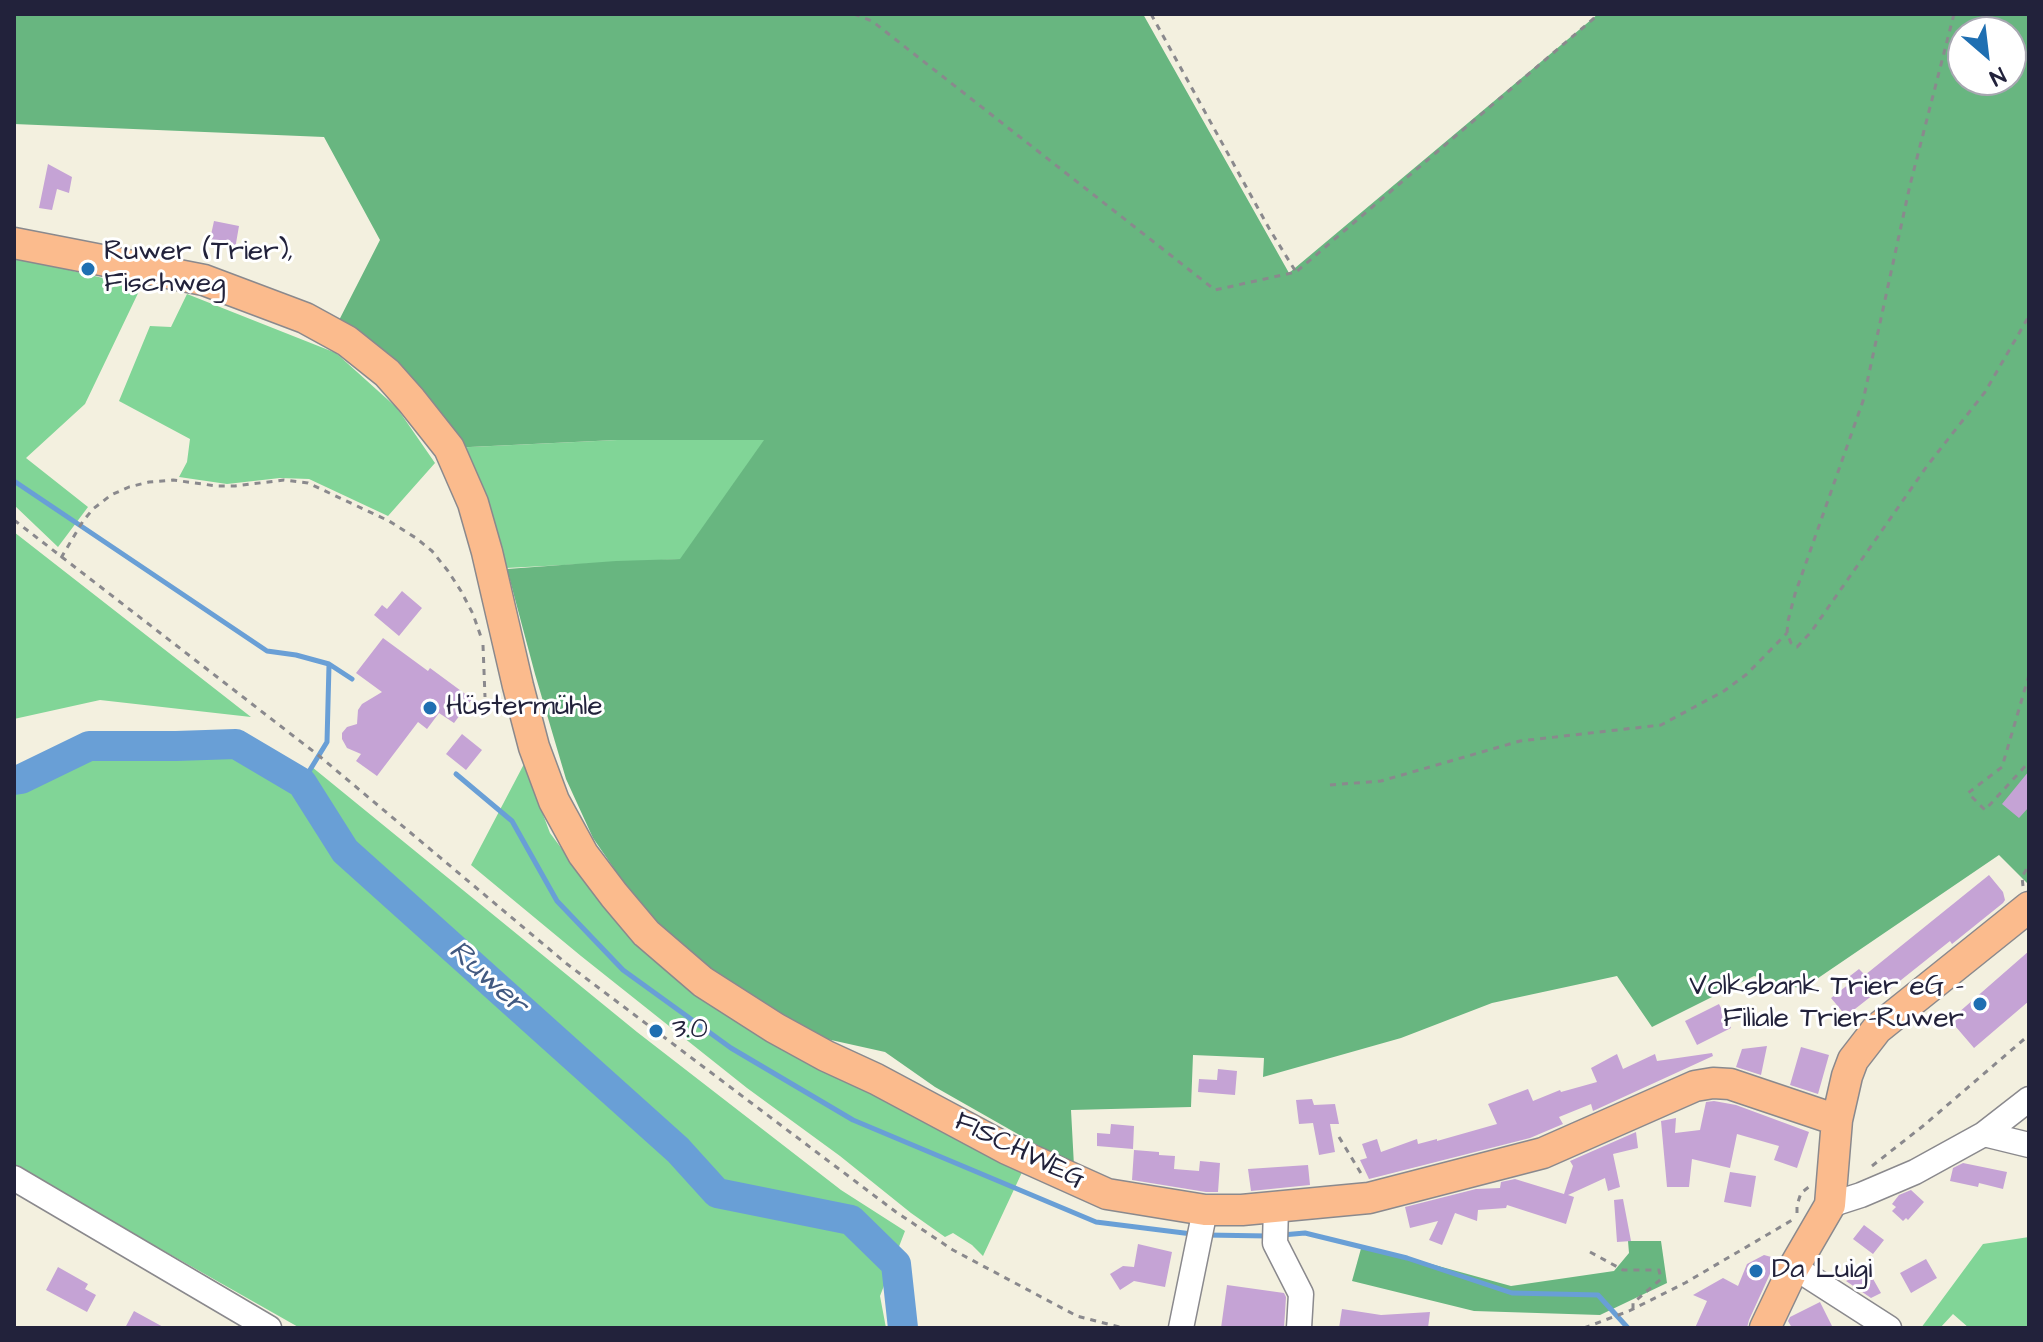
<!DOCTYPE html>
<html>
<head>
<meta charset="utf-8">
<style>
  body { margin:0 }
  #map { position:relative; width:2043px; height:1342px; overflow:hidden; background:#f3f0df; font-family:"Architects Daughter",sans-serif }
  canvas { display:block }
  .frame { position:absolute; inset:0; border:16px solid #22223b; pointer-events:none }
  .north { position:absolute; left:1947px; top:16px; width:80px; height:80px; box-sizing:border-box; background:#fff; border:2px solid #a7a7b1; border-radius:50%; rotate:152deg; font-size:22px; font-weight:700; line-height:32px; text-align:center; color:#22223b }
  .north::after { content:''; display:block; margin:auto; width:28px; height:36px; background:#1f6fb2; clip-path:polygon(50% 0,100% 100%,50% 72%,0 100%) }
</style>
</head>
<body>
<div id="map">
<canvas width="2043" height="1342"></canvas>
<div class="frame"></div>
<div class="north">N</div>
</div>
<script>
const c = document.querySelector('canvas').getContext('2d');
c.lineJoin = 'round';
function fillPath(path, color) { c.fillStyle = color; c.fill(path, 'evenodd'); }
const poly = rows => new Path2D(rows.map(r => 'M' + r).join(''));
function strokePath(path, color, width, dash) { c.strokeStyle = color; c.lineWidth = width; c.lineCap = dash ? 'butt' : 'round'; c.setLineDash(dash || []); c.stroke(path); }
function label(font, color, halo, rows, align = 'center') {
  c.font = font + ' "Architects Daughter",sans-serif'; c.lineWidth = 6; c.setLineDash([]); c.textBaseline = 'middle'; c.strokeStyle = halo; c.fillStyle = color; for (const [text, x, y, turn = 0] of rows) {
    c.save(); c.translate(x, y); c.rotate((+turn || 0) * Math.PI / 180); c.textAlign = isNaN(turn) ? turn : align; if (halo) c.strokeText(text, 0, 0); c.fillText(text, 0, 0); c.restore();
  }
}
const green = poly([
  [14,257,141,287,85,404,26,458,88,507,58,547,14,505],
  [187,294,336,353,397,408,435,463,388,516,309,479,280,478,227,484,179,477,187,462,190,439,119,401,150,326,171,327],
  [617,440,765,440,681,559,506,568,477,482,450,448],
  [14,532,251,717,100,700,14,719],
  [236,744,301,783,312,767,637,1032,841,1190,905,1231,880,1296,886,1328,300,1328,14,1166,14,780,21,779,89,746,176,746],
  [524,764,550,833,617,923,673,972,826,1072,1024,1168,983,1256,972,1245,953,1233,945,1237,911,1213,840,1156,747,1088,581,956,471,865],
  [2029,1237,2029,1328,1969,1328,1953,1314,1940,1328,1921,1328,1983,1244]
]);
const forest = poly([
  [14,14,1143,14,1289,273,1598,14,2029,14,2029,885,1999,855,1802,989,1754,976,1652,1027,1617,976,1492,1003,1401,1038,1263,1077,1264,1058,1193,1055,1191,1107,1071,1110,1074,1166,935,1087,885,1052,822,1038,766,1009,686,954,631,895,613,867,593,838,566,779,535,674,507,569,616,561,680,559,764,440,616,440,449,448,333,332,380,240,324,137,14,124],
  [1963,32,2011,32,2011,80,1963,80],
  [1628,1241,1661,1241,1667,1283,1600,1315,1474,1311,1352,1281,1362,1245,1511,1286,1614,1271,1629,1253]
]);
const stream = poly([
  [14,481,267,651,296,655,329,664,352,679],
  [456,774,512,821,557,901,623,970,731,1048,853,1120,1096,1222,1192,1234],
  [302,783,327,742,329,665],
  [1206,1235,1268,1236],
  [1282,1235,1305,1233,1407,1258,1512,1293,1598,1295,1628,1328]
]);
const river = poly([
  [14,780,21,779,89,746,176,746,236,744,302,783,345,851,678,1150,717,1193,851,1220,896,1264,903,1328]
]);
const building = poly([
  [48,164,72,177,69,193,57,189,52,210,39,208],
  [214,221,239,226,235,249,209,244],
  [402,591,422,608,399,636,374,615,382,605,387,609],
  [383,638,428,671,430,668,472,699,454,723,439,713,427,729,418,722,377,776,356,761,361,754,347,748,342,739,342,733,347,727,357,724,358,710,362,704,382,692,356,673],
  [462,734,482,750,466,770,446,754],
  [2029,771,2029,807,2019,818,2002,804],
  [1989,875,2003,892,2005,900,2003,903,1952,944,1950,941,1881,996,1878,991,1846,1016,1831,998,1849,984,1846,979,1859,969,1865,975],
  [2029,951,2029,1001,1974,1048,1950,1020],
  [1719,1004,1731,1028,1697,1045,1685,1021],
  [1767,1046,1761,1075,1736,1067,1742,1049],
  [1801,1047,1829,1055,1818,1094,1790,1085],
  [1712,1053,1713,1056,1593,1111,1591,1104,1559,1117,1563,1124,1530,1138,1369,1179,1360,1160,1367,1158,1362,1144,1377,1139,1381,1152,1417,1139,1418,1144,1437,1139,1437,1141,1497,1124,1488,1104,1528,1089,1533,1101,1560,1090,1561,1092,1597,1082,1591,1068,1617,1054,1623,1069,1655,1054,1657,1061],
  [1218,1069,1237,1071,1235,1095,1198,1092,1199,1079,1217,1080],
  [1312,1099,1314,1105,1335,1104,1339,1124,1330,1124,1335,1152,1319,1155,1313,1123,1299,1124,1296,1100],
  [1714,1101,1736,1105,1809,1132,1797,1168,1774,1160,1779,1146,1737,1134,1730,1168,1692,1159,1689,1187,1667,1187,1661,1121,1676,1118,1675,1133,1700,1130,1706,1102],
  [1111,1124,1134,1126,1133,1149,1097,1146,1097,1133,1110,1134],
  [1636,1132,1638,1148,1613,1154,1620,1187,1608,1191,1605,1178,1568,1195,1574,1197,1566,1224,1507,1205,1506,1208,1478,1210,1477,1221,1455,1213,1442,1245,1429,1240,1438,1221,1410,1228,1405,1207,1476,1189,1500,1188,1501,1182,1515,1179,1564,1194,1573,1166,1570,1161],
  [1134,1150,1159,1152,1159,1155,1175,1156,1174,1169,1199,1171,1200,1161,1220,1163,1218,1192,1206,1192,1132,1180],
  [1963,1163,2007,1172,2003,1189,1979,1183,1978,1187,1950,1181,1953,1168],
  [1308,1165,1310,1185,1251,1191,1248,1169],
  [1730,1172,1756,1176,1751,1207,1724,1202],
  [1911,1190,1924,1202,1908,1220,1906,1218,1903,1221,1892,1211,1896,1207,1892,1204,1899,1195],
  [1623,1199,1631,1241,1617,1242,1614,1200],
  [1864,1225,1884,1240,1873,1254,1853,1239],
  [1138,1244,1172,1252,1165,1287,1134,1281,1120,1290,1110,1274,1123,1266,1134,1267],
  [1764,1255,1775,1258,1774,1265,1749,1320,1747,1328,1695,1328,1707,1301,1693,1295,1723,1278,1738,1286,1747,1264],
  [1926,1259,1937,1278,1911,1293,1900,1273],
  [58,1267,88,1284,85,1289,96,1295,87,1312,46,1290],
  [1868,1270,1881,1293,1871,1298,1846,1281],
  [1227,1285,1284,1293,1286,1297,1284,1328,1221,1328],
  [1820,1302,1833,1328,1792,1328,1788,1321,1790,1317],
  [1342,1309,1381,1315,1430,1312,1428,1328,1339,1328],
  [134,1311,165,1328,125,1328]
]);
const path = poly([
  [854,14,872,21,1215,290,1296,272,1599,14],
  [1151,14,1270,230,1296,272],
  [1954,14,1910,185,1863,401,1795,594,1788,621,1787,633,1791,643,1797,647,1811,632,1927,466,1985,392,2029,316],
  [14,520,318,755,567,964,896,1212,953,1250,1077,1316,1123,1328],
  [61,558,83,521,93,509,111,495,129,487,149,482,173,480,217,486,235,486,284,480,308,483,389,521,416,538,432,551,448,571,461,591,473,614,481,637],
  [483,645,485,697],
  [2029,675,2002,767,1968,793,1985,810,2029,762],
  [1330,785,1381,781,1520,741,1661,725,1724,691,1747,674,1787,633],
  [2023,886,2022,877,2029,865],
  [1339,1137,1362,1175],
  [1872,1166,1923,1126,2029,1035],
  [1797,1213,1797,1205,1801,1193,1810,1186],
  [1590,1252,1623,1270,1659,1270,1661,1279,1633,1303,1633,1309],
  [1584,1328,1629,1311,1685,1283,1794,1219]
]);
const minor = poly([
  [1984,1134,2029,1099],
  [14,1178,269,1328],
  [1830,1205,1861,1195,1915,1172,1984,1134,2029,1145],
  [1276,1207,1275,1243,1301,1294,1299,1328],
  [1794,1267,1889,1328],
  [1181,1328,1205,1210]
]);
const major = poly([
  [14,243,204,280,305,318,347,341,387,373,411,400,449,448,473,503,487,552,518,686,534,747,554,801,583,854,614,895,646,933,703,982,775,1028,826,1056,876,1079,1007,1149,1107,1194,1205,1210,1242,1210,1369,1198,1543,1153,1695,1086,1713,1083,1730,1084,1837,1120],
  [1765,1328,1794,1267,1830,1205,1837,1120,1847,1076,1853,1060,1877,1029,2029,907]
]);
const markers = [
  [88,269,8,"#1f6fb2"],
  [430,708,8,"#1f6fb2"],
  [1980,1004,8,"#1f6fb2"],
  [656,1031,8,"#1f6fb2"],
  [1756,1271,8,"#1f6fb2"]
];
const poiNames = [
  ["Ruwer (Trier),",104,253],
  ["Fischweg",104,285],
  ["Hüstermühle",446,708],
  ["Volksbank Trier eG -",1964,988,"right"],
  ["Filiale Trier-Ruwer",1964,1020,"right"],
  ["3.0",672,1031],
  ["Da Luigi",1772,1271]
];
const streetNames = [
  ["FISCHWEG",1019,1152,26]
];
const waterNames = [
  ["Ruwer",487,979,42]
];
fillPath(green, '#81d597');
fillPath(forest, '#68b680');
strokePath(stream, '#699fd6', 5);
strokePath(river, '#699fd6', 30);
fillPath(building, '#c5a3d5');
strokePath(minor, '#8a898d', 27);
strokePath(major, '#8a898d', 33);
strokePath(path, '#8a898d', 3, [6, 6]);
strokePath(minor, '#fff', 24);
strokePath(major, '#fbbb8d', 30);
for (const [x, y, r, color] of markers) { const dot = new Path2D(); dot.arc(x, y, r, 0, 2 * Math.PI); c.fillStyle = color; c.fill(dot); strokePath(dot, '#fff', 3); }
label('28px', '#22223b', '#fff', poiNames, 'left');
label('28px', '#22223b', '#fff', streetNames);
label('italic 30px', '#425a81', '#fff', waterNames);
</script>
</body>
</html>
